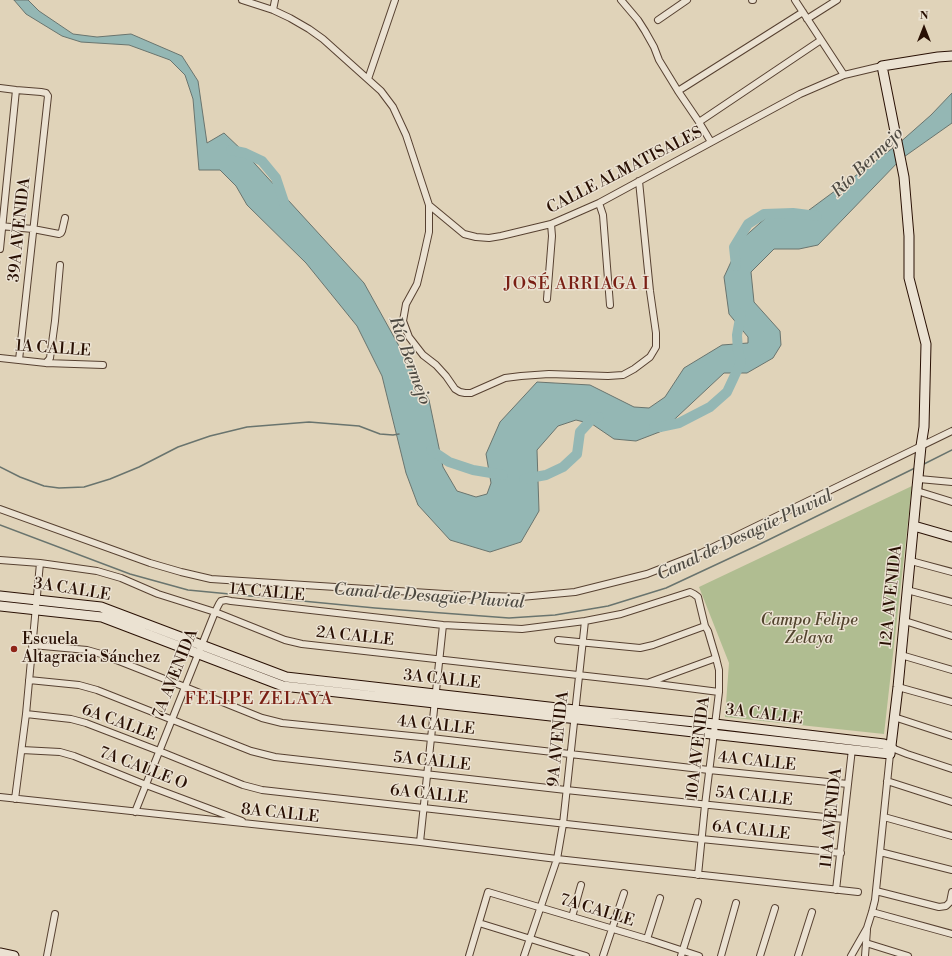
<!DOCTYPE html>
<html>
<head>
<meta charset="utf-8">
<style>
  body { margin:0 }
  #map { position:relative; width:952px; height:956px; overflow:hidden; background:#e0d3b9; font-family:"Libre Bodoni",serif }
  canvas { display:block }
  .north { position:absolute; left:904px; top:8px; width:40px; height:40px; -webkit-text-stroke:3px #ebe2d2; paint-order:stroke; rotate:0deg; font-size:11px; font-weight:700; line-height:16px; text-align:center; color:#291004 }
  .north::after { content:''; display:block; margin:auto; width:14px; height:18px; background:#291004; clip-path:polygon(50% 0,100% 100%,50% 72%,0 100%) }
</style>
</head>
<body>
<div id="map">
<canvas width="952" height="956"></canvas>
<div class="north">N</div>
</div>
<script>
const c = document.querySelector('canvas').getContext('2d');
c.lineJoin = 'round';
function fillPath(path, color) { c.fillStyle = color; c.fill(path, 'evenodd'); }
const poly = rows => new Path2D(rows.map(r => 'M' + r).join(''));
function strokePath(path, color, width, dash) { c.strokeStyle = color; c.lineWidth = width; c.lineCap = dash ? 'butt' : 'round'; c.setLineDash(dash || []); c.stroke(path); }
function label(font, color, halo, rows, align = 'center') {
  c.font = font + ' "Libre Bodoni",serif'; c.lineWidth = 3; c.setLineDash([]); c.textBaseline = 'middle'; c.strokeStyle = halo; c.fillStyle = color; for (const [text, x, y, turn = 0] of rows) {
    c.save(); c.translate(x, y); c.rotate((+turn || 0) * Math.PI / 180); c.textAlign = isNaN(turn) ? turn : align; if (halo) c.strokeText(text, 0, 0); c.fillText(text, 0, 0); c.restore();
  }
}
const green = poly([
  [912,486,884,734,725,717,729,663,699,587]
]);
const water = poly([
  [14,0,28,0,39,11,73,34,97,37,131,34,182,56,198,81,207,143,224,133,245,153,364,283,429,400,443,467,457,491,476,497,487,494,491,483,486,454,500,422,537,382,590,385,634,407,649,408,665,397,684,368,722,345,748,343,748,337,729,314,724,277,741,240,769,215,801,216,897,145,931,115,952,93,952,123,901,159,818,245,799,249,774,249,751,272,754,302,780,331,781,345,773,358,747,373,724,373,662,431,636,441,614,439,592,424,576,420,558,426,537,450,539,511,521,542,490,552,450,540,418,505,406,473,382,376,357,326,306,263,247,205,236,186,220,170,199,170,193,99,185,75,170,60,129,45,81,42,62,36,26,14,14,0]
]);
const stream = poly([
  [922,465,952,450],
  [0,467,20,477,44,486,59,488,84,487,110,479,139,467,178,447,210,436,247,427,309,422,359,426,380,434,393,435,399,434],
  [0,525,130,574,188,590,375,608,509,618,555,615,608,606,666,588,756,546,915,468]
]);
const river = poly([
  [231,150,245,153,262,161,276,178,285,205],
  [736,266,734,247,748,224,764,214,793,213,817,216],
  [654,427,660,427,679,423,710,407,727,392,741,362,738,351,737,335,741,313],
  [431,450,449,462,473,470,503,475],
  [524,479,546,475,563,467,577,454,580,432,591,420,599,417]
]);
const street = poly([
  [242,0,273,10,290,18,309,29,323,39,381,91,393,107,406,135,429,205,464,234,476,237,489,238,501,236,551,224,599,203,800,94,844,75,882,66],
  [621,0,638,20,645,31,654,47,659,60,678,91,699,122,711,142],
  [752,0,753,0],
  [795,0,844,75],
  [273,10,275,0],
  [807,19,837,0],
  [658,20,687,0],
  [368,79,395,0],
  [0,88,16,90,41,92,46,93,48,96,19,360],
  [678,91,803,12],
  [699,122,821,40],
  [599,203,603,215,610,305],
  [429,205,429,232,423,259,417,284,406,304,403,321,409,337,423,355,436,365,446,376,455,389,460,392,465,393,471,393,505,378,521,376,549,374,608,376,623,375,634,369,650,357,656,347,656,333,650,291,639,181],
  [0,226,33,229,59,234,61,233,62,231,65,218],
  [0,249,16,90],
  [547,299,552,236,551,224],
  [0,358,46,363,103,365],
  [46,363,50,358,55,321,60,265],
  [919,479,952,482],
  [917,491,952,502],
  [0,509,150,563,181,572,211,579,460,595,521,597,575,592,647,574,701,553,952,431],
  [0,560,40,563,97,571,121,578,158,594,215,612,285,640,302,644,649,683,719,692],
  [911,561,952,572],
  [907,590,952,602],
  [905,621,952,636],
  [558,640,640,648,653,645,705,626],
  [32,645,87,650,101,654,185,687,262,718,282,723,431,738,709,770,848,784],
  [901,655,952,670],
  [29,680,79,685,97,690,251,751,275,757,566,790,844,819],
  [650,682,716,658],
  [898,687,952,702],
  [26,714,71,719,86,723,159,751,243,785,262,790,701,839,841,853],
  [894,717,952,736],
  [892,748,907,754,952,769],
  [22,750,60,752,74,756,146,785,242,821],
  [887,781,952,802],
  [0,797,420,842,557,859,858,892],
  [15,799,26,714,40,563],
  [135,812,215,612,219,604,221,601,226,600,231,601,443,625,522,629,585,621,621,614,690,592,694,594,698,597,705,626,708,631,716,658,719,670,719,692,705,805,698,875],
  [884,817,952,836],
  [420,842,443,625],
  [880,852,952,870],
  [836,890,852,749],
  [876,891,939,907,946,906,950,902,952,892],
  [872,912,952,934],
  [572,917,581,885],
  [479,923,586,956],
  [647,939,660,898],
  [866,943,908,956],
  [47,956,55,914],
  [469,956,488,892,647,939,699,956],
  [524,956,557,859,563,824,585,621],
  [603,956,624,893],
  [681,956,698,902],
  [721,956,736,903],
  [760,956,775,908],
  [798,956,812,912],
  [851,956,867,928,872,912,875,900,880,852,890,754],
  [865,956,867,930]
]);
const secondary = poly([
  [914,526,952,537],
  [0,596,101,607,286,677,575,710,715,724,884,744,892,748],
  [0,606,102,617,283,686,890,754,898,687,921,446,924,427,926,344,909,278,909,236,904,177,882,66,938,57,952,56],
  [0,953,14,956]
]);
const markers = [
  [14,649,4,"#8f2418"]
];
const streetNames = [
  ["CALLE ALMATISALES",625,171,-27],
  ["39A AVENIDA",20,230,-84],
  ["1A CALLE",53,349,4],
  ["3A CALLE",72,590,9],
  ["1A CALLE",267,593,5],
  ["12A AVENIDA",892,596,-84],
  ["2A CALLE",355,637,6],
  ["7A AVENIDA",176,674,-68],
  ["3A CALLE",442,680,6],
  ["3A CALLE",764,715,7],
  ["6A CALLE",119,723,20],
  ["4A CALLE",436,726,6],
  ["9A AVENIDA",559,739,-84],
  ["10A AVENIDA",699,748,-83],
  ["5A CALLE",432,762,6],
  ["4A CALLE",757,762,6],
  ["7A CALLE O",143,769,21],
  ["6A CALLE",429,795,6],
  ["5A CALLE",754,797,6],
  ["8A CALLE",280,814,6],
  ["11A AVENIDA",832,818,-84],
  ["6A CALLE",751,831,6],
  ["7A CALLE",597,911,17]
];
const parkNames = [
  ["Campo Felipe",809,621],
  ["Zelaya",809,639]
];
const poiNames = [
  ["Escuela",22,640],
  ["Altagracia Sánchez",22,658]
];
const waterNames = [
  ["Río Bermejo",868,163,-44],
  ["Río Bermejo",409,361,70],
  ["Canal de Desagüe Pluvial",745,536,-25],
  ["Canal de Desagüe Pluvial",429,597,4]
];
const neighbourhoodNames = [
  ["JOSÉ ARRIAGA I",577,285],
  ["FELIPE ZELAYA",259,700]
];
fillPath(green, '#b0bd91');
fillPath(water, '#94b7b4');
strokePath(water, '#69746e', 1);
strokePath(stream, '#69746e', 1.5);
strokePath(river, '#94b7b4', 10);
strokePath(street, '#574131', 8);
strokePath(secondary, '#291004', 11);
strokePath(street, '#ebe2d2', 6);
strokePath(secondary, '#ebe2d2', 9);
for (const [x, y, r, color] of markers) { const dot = new Path2D(); dot.arc(x, y, r, 0, 2 * Math.PI); c.fillStyle = color; c.fill(dot); strokePath(dot, '#ebe2d2', 1.5); }
label('16px', '#291004', '#ebe2d2', streetNames);
label('italic 16px', '#52442e', '#ebe2d2', parkNames);
label('16px', '#291004', '#ebe2d2', poiNames, 'left');
label('italic 17px', '#4e4a42', '#ebe2d2', waterNames);
c.letterSpacing = '1px';
label('17px', '#7a1f14', '#ebe2d2', neighbourhoodNames);
c.letterSpacing = '0px';
</script>
</body>
</html>
